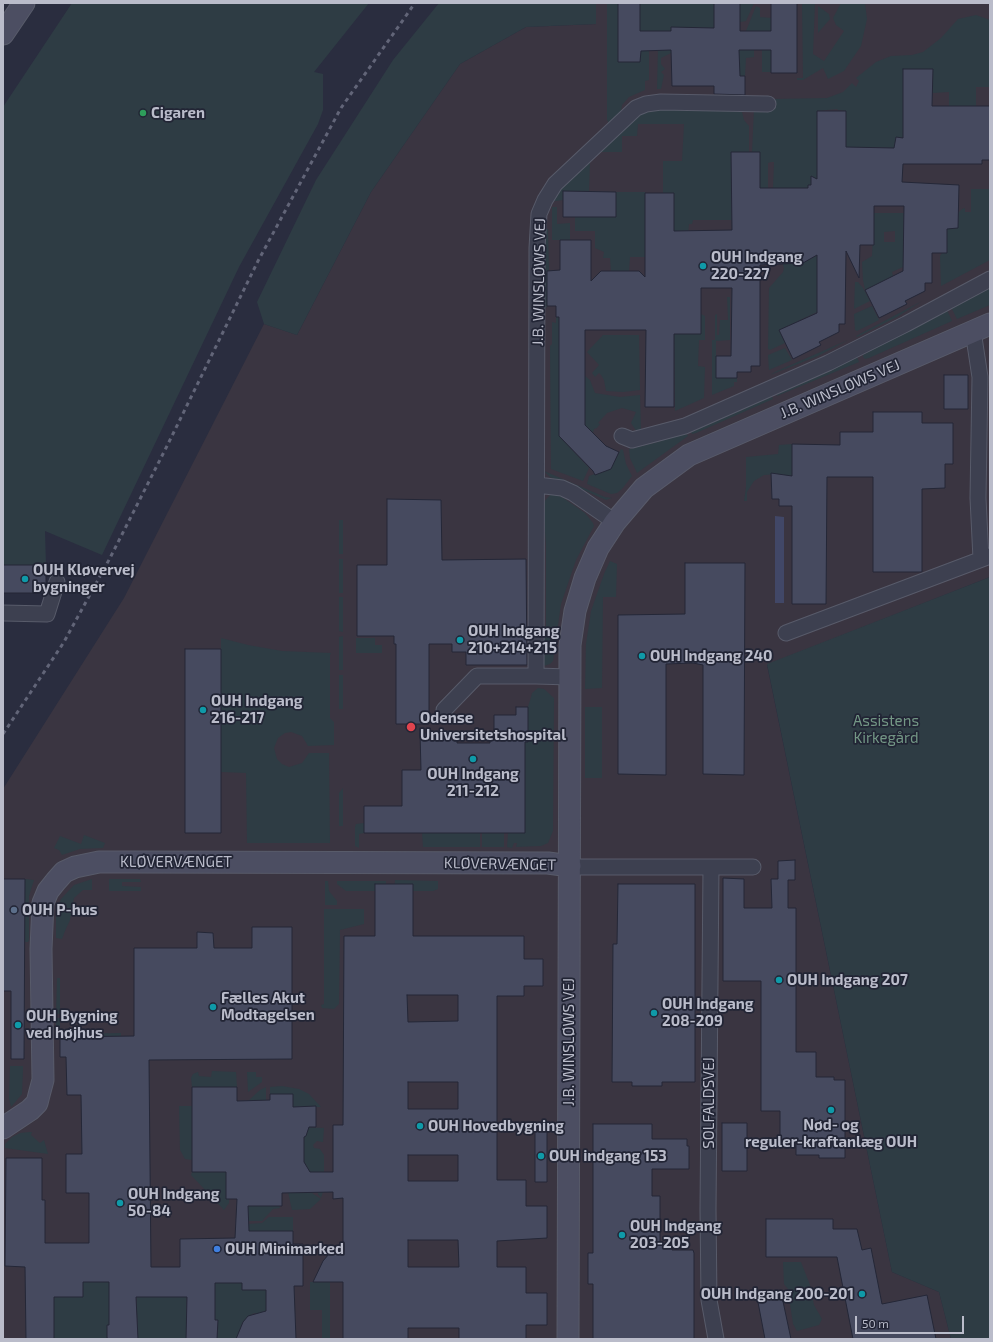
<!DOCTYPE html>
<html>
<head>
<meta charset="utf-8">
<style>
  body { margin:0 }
  #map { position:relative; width:993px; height:1342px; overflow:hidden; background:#2a2d3f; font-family:"Exo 2",sans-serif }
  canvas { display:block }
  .frame { position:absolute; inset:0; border:4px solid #babcca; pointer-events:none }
  .scale { position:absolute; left:855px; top:1316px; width:109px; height:18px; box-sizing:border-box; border:2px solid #babcca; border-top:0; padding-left:5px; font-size:12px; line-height:14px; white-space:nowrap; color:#babcca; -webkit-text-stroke:3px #222535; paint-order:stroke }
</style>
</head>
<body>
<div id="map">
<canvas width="993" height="1342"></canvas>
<div class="frame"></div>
<div class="scale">50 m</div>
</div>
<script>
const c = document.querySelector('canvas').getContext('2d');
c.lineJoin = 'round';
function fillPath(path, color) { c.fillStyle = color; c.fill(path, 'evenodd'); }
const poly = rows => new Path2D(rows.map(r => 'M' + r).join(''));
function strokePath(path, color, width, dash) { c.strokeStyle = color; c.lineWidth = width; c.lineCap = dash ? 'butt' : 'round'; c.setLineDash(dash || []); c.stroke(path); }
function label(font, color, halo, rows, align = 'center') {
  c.font = font + ' "Exo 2",sans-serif'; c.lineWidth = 3.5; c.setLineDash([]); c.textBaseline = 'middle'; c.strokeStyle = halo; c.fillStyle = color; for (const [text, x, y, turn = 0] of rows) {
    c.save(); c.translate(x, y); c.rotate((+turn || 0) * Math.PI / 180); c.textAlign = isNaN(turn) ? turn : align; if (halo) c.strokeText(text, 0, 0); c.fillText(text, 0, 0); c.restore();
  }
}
const medical = poly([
  [596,3,990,3,990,577,767,665,892,1272,939,1292,951,1339,3,1339,3,789,124,598,264,324,297,335,371,192,460,64,526,27,596,24]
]);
const green = poly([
  [72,3,369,3,314,72,323,74,323,110,318,124,239,267,102,555,45,531,46,565,3,565,3,107],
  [439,3,596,3,596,24,526,27,460,64,371,192,297,335,264,324,257,302,316,180,393,60],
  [607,3,618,3,618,62,640,62,641,46,649,51,649,80,645,81,645,90,629,97,622,105,621,111,609,123,607,120],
  [640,3,714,3,714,31,640,31],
  [740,3,754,3,746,21,740,22],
  [802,3,815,3,813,54,824,61,844,31,836,25,833,18,841,3,865,3,867,19,861,46,844,71,828,79,823,68,803,80,797,80,797,78,803,78],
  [756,6,760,8,760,17,772,18,771,31,746,31],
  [818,6,829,14,830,19,818,33],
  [976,15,990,20,990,87,976,87,976,106,949,106,949,92,933,93,933,69,903,69,904,138,896,137,897,144,894,148,859,147,859,162,846,174,846,111,838,110,837,109,817,111,818,180,811,176,811,185,808,185,808,188,773,188,774,162,771,162,768,163,768,190,760,202,760,152,752,152,754,108,772,99,827,98,843,92,852,83,856,87,859,81,856,78,876,62,891,56,912,55,923,52,941,38,958,19],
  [658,46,671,46,671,53,661,58,661,64,665,69,661,72,664,75,661,89,657,89],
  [739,46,754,46,754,57,746,58,745,76,739,76],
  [762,46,771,46,771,72,762,72],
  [741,108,744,120,749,126,749,152,731,152,732,220,693,220,692,224,689,224,687,244,674,244,674,194,663,193,663,161,682,161,684,124,638,124,637,136,622,136,622,152,596,152,646,109],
  [590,161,589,191,563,191,563,200,549,202,560,187],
  [971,189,989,189,990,260,941,286,940,256,942,253,947,253,947,228,958,228,958,213,962,209,965,208,965,212,971,212],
  [616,192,645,192,646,257,630,257,629,271,611,271,610,258,603,258,604,252,595,248,595,231,575,231,575,217,616,217],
  [552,207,557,207,557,224,570,223,570,240,552,240],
  [874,213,904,213,903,267,892,272,893,276,865,290,863,280,862,262,872,256],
  [895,231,895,242,884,242,884,232],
  [544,229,548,229,549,270,547,271,547,306,546,308,544,309],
  [818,255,817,312,779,330,785,343,770,350,768,349,769,288,783,272,784,268,782,262,810,259],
  [855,282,858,282,863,288,870,301,854,309],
  [990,287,990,305,957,319,951,307],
  [727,297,730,297,730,340,716,341,716,377,737,378,737,382,734,382,734,386,712,395,712,340,715,340,715,315,717,314,717,335,719,335,720,320,728,320],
  [922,301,897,317,857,337,856,336],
  [872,306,879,320,857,331,855,330,854,314],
  [947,310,952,321,869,358,865,359,863,357,863,355],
  [701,314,705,316,705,340,699,340,698,366,705,367,704,398,675,411,674,328,701,328],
  [556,317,559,317,559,436,589,468,583,481,551,469,550,346,552,344,552,322,556,323],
  [603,335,639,335,640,390,623,392,606,391,604,380,601,375,599,373,595,377,592,373,599,365,587,352],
  [848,340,818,356,770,375,777,371],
  [785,348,792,360,769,370,768,355],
  [857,357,859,362,777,396,776,393],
  [585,376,590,380,595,393,620,397,640,395,641,430,637,432,631,423,636,412,622,408,607,413,598,423,600,424,597,428,594,429,593,433,585,425],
  [771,394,773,399,696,433,692,434,690,430],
  [685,431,688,436,637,473,630,458,629,449,658,442],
  [792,444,792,481,779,474,764,475,754,481,747,492,747,501,744,501,746,487,746,457,778,454,779,445],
  [621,449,623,450,626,464,632,476,622,489,617,493,611,494,587,484,589,476,611,468],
  [544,471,605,497,612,498,606,500,599,497,579,488,550,477],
  [551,494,562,497,585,513,593,523,594,526,576,560,561,604,553,661,550,664,544,666,541,665,543,644,546,632,546,546,543,503],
  [339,520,343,520,343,554,339,554],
  [339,559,343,559,343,593,339,593],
  [610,561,617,564,616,597,603,597,602,688,585,689,586,644,591,611,604,574],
  [990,577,990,1339,951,1339,939,1292,892,1272,767,664],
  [339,597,343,597,343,632,339,631],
  [343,636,343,670,339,670,339,637],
  [221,638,248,645,282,651,331,653,330,655,330,718,334,722,334,745,308,746,302,736,291,732,285,733,278,738,274,748,277,759,282,764,289,767,302,763,309,753,329,753,330,843,247,843,246,773,221,772],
  [356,638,375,638,375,645,382,645,382,653,356,653],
  [339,675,343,675,343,709,339,709],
  [538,688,544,689,554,698,553,831,548,843,541,846,516,847,517,843,514,843,512,848,507,847,508,833,525,833,525,742,528,742,528,707,531,697,532,693],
  [585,707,602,707,602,778,585,778],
  [343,788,343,826,339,826,339,793],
  [364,823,364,833,359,834,359,848,355,846,355,827,356,824],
  [422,833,480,833,480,847,423,847],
  [482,833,504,833,504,847,482,847],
  [84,835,105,843,103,848,80,849,62,855,59,850,54,848,60,836,81,844],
  [25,879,34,880,29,896,29,940,28,942,25,942],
  [92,879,92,890,83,890,74,898,70,920,65,931,62,939,56,938,56,912,61,899,74,885],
  [109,879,140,879,141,882,122,882,122,886,141,887,141,891,109,891],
  [395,880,438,881,438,889,433,891,394,891],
  [325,881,328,881,329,891,337,901,337,905,325,905],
  [337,881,386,881,386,891,346,891,337,884],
  [324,909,364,909,364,924,340,930,339,1004,334,1009,322,1008,321,1005,324,1004],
  [57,978,60,978,60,1014,56,1014],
  [56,1018,60,1018,60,1034,121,1033,121,1036,56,1036],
  [10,1066,23,1066,23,1070,22,1094,11,1107,9,1098],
  [212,1071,236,1072,237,1087,192,1087,191,1078,193,1074,198,1072,199,1076,211,1077],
  [247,1072,256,1072,256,1077,262,1077,262,1082,248,1092],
  [282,1086,299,1089,309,1094,321,1107,293,1107,293,1094,270,1094,270,1087],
  [266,1087,266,1100,248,1101,260,1090],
  [179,1106,192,1106,192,1160,185,1159,180,1150],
  [304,1127,324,1128,323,1142,317,1141,313,1145,314,1148,320,1149,324,1155,324,1189,321,1198,318,1194,318,1189,304,1172,307,1166,304,1162,304,1137,307,1134],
  [30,1132,32,1132,31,1135,40,1143,44,1140,48,1154,5,1148,5,1144,12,1137,20,1133],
  [214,1147,226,1147,226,1198,229,1199,229,1203,224,1210,191,1175,192,1172,214,1172],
  [288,1192,312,1193,321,1199,310,1209,292,1210],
  [248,1206,279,1206,280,1208,273,1209,262,1221,248,1221],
  [269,1217,293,1217,293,1231,248,1238,248,1224,262,1223],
  [783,1262,801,1262,810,1285,814,1305,822,1319,819,1325,797,1331,793,1324,790,1304,791,1293,784,1284],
  [83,1282,109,1282,109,1325,107,1325,107,1338,109,1339,54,1339,54,1294,82,1297],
  [136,1282,187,1282,186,1338,187,1339,138,1339],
  [310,1282,330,1282,330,1339,322,1339,322,1310,310,1310],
  [215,1283,242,1283,242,1290,266,1283,266,1320,255,1313,252,1314,243,1322,236,1339,217,1339,218,1320,215,1320]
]);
const water = poly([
  [775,516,784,517,784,603,775,603]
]);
const building = poly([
  [618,3,640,3,640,31,671,31,671,27,714,28,714,3,740,3,740,31,771,31,771,3,797,3,797,73,771,73,771,50,739,50,740,76,745,76,745,95,714,94,714,86,672,86,671,50,641,51,640,62,618,62,618,3],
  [903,69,933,69,932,106,990,106,990,160,982,160,982,164,903,164,902,182,959,185,958,228,947,229,947,253,932,253,932,283,925,283,925,291,905,301,907,304,879,318,865,290,903,271,904,206,874,206,874,245,860,245,859,278,846,251,845,324,839,324,839,332,819,342,821,345,793,359,779,330,817,313,817,255,803,263,760,265,760,366,751,366,751,372,737,372,737,378,716,378,716,356,731,356,732,288,701,288,701,334,674,334,674,407,645,407,646,330,585,330,585,425,606,446,619,452,611,469,595,475,593,471,559,436,559,317,556,317,556,306,547,306,547,271,560,270,560,240,591,240,591,281,601,271,639,271,645,277,645,193,674,193,674,231,732,230,731,152,760,152,760,188,808,188,808,185,811,185,811,176,817,179,817,111,846,111,846,147,894,148,896,137,903,138,903,69],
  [563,191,616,192,616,217,563,217,563,191],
  [944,375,968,375,968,409,944,409,944,375],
  [873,412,922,412,922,423,953,423,953,464,945,464,945,488,922,489,922,572,873,572,873,477,827,477,826,604,792,604,792,506,779,506,779,499,772,499,771,473,792,476,792,444,840,445,840,432,873,432,873,412],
  [387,499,441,500,442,560,526,559,527,665,466,665,466,652,452,652,452,644,429,644,429,724,396,724,396,644,394,644,394,636,357,636,357,565,387,565,387,499],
  [685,563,745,563,744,775,703,774,703,665,693,663,666,664,666,775,618,774,618,615,685,614,685,563],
  [3,565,46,565,46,586,44,593,3,593,3,565],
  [185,649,221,649,221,833,185,833,185,649],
  [516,707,528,707,528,742,525,742,525,833,364,833,364,806,402,806,402,770,421,770,420,733,457,733,457,743,490,743,490,735,494,735,494,715,516,715,516,707],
  [795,860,795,880,788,880,788,908,796,908,796,1052,816,1052,816,1077,834,1077,834,1080,845,1080,845,1158,819,1158,819,1155,796,1155,796,1140,780,1140,780,1111,761,1111,761,981,723,981,723,878,744,879,744,908,772,908,771,879,778,879,778,861,795,860],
  [3,879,25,879,24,1059,11,1059,11,991,3,991,3,879],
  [375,884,413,884,413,936,524,936,524,959,543,959,543,986,524,986,524,996,497,996,497,1180,526,1180,526,1206,547,1206,547,1238,497,1241,497,1267,526,1267,526,1293,547,1293,547,1325,526,1325,526,1339,459,1339,459,1328,408,1328,408,1339,343,1339,343,1282,313,1282,323,1261,329,1254,343,1253,343,1198,333,1199,333,1192,282,1193,282,1206,248,1206,249,1231,293,1231,293,1244,303,1244,303,1286,294,1286,296,1339,236,1339,243,1322,248,1316,266,1311,266,1290,242,1290,242,1283,215,1283,215,1320,218,1320,217,1339,186,1339,187,1297,136,1297,138,1339,109,1339,107,1338,107,1325,109,1325,109,1282,83,1282,83,1297,54,1297,54,1339,26,1339,25,1267,5,1266,6,1158,42,1158,42,1200,45,1200,45,1243,89,1243,89,1193,66,1193,66,1154,82,1154,81,1095,67,1095,66,1057,60,1057,60,1037,134,1036,134,948,197,948,197,932,213,933,214,948,252,948,252,927,292,927,292,1059,149,1060,151,1267,180,1267,180,1239,235,1238,237,1199,226,1199,226,1172,192,1172,192,1087,237,1087,237,1101,270,1100,270,1094,293,1094,293,1107,316,1106,316,1127,309,1127,306,1136,304,1137,304,1162,310,1172,333,1172,333,1125,343,1125,344,936,375,936,375,884],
  [407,995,458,995,458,1021,408,1022,407,995],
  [408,1082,458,1082,458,1109,408,1109,408,1082],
  [408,1155,458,1155,458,1181,408,1181,408,1155],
  [408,1240,458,1240,459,1267,408,1267,408,1240],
  [618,884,695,884,695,1082,662,1082,662,1086,632,1086,632,1082,612,1082,613,944,617,944,618,884],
  [722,1123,747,1123,747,1171,722,1171,722,1123],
  [593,1124,652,1124,652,1139,687,1139,687,1146,689,1146,689,1169,652,1169,652,1196,660,1196,660,1244,672,1244,672,1250,693,1250,694,1253,694,1339,593,1339,593,1284,588,1284,588,1253,593,1253,593,1124],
  [547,1129,547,1182,535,1182,535,1130,547,1129],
  [766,1219,833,1219,833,1229,857,1229,862,1250,871,1248,882,1304,927,1295,936,1339,853,1339,837,1257,766,1257,766,1219],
  [781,1292,791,1339,765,1339,757,1297,781,1292]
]);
const street = poly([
  [973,331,980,377,978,498,981,559],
  [622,436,632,440,685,426,828,363,906,324,990,279],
  [537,485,562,488,573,493,615,522],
  [3,613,47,614,57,582],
  [786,633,990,556],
  [570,677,536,676,537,248,539,214,545,200,555,184,636,108,646,104,661,102,768,104],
  [444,710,477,676,536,676],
  [570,866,580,867,753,867],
  [711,867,708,1209,709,1300,716,1339]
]);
const secondary = poly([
  [3,34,24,3],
  [3,1128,30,1110,37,1103,39,1095,43,1080,41,949,43,903,48,891,56,881,64,872,75,867,99,862,129,862,548,863,570,866],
  [568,1339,570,645,575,611,585,578,598,548,615,522,644,488,689,455,990,324]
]);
const rail = poly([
  [3,734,64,642,110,558,167,446,258,261,341,108,415,3]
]);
const markers = [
  [143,113,4,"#2e9e5b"],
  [703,266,4,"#0f9aa8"],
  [25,579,4,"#0f9aa8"],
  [460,640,4,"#0f9aa8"],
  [642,656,4,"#0f9aa8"],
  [203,710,4,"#0f9aa8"],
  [411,727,5,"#e0444e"],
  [473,759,4,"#0f9aa8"],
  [14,910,4,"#5c6f8a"],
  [779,980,4,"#0f9aa8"],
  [213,1007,4,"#0f9aa8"],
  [654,1013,4,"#0f9aa8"],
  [18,1025,4,"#0f9aa8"],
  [831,1110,4,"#0f9aa8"],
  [420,1126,4,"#0f9aa8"],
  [541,1156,4,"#0f9aa8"],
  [120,1203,4,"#0f9aa8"],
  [622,1235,4,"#0f9aa8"],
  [217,1249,4,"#3f7fe0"],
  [862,1294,4,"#0f9aa8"]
];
const poiNames = [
  ["Cigaren",151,113],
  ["OUH Indgang",711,257],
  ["220-227",711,274],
  ["OUH Kløvervej",33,570],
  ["bygninger",33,587],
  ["OUH Indgang",468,631],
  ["210+214+215",468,648],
  ["OUH Indgang 240",650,656],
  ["OUH Indgang",211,701],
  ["216-217",211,718],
  ["Odense",420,718],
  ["Universitetshospital",420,735],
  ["OUH Indgang",473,774,"center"],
  ["211-212",473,791,"center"],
  ["OUH P-hus",22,910],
  ["OUH Indgang 207",787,980],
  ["Fælles Akut",221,998],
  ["Modtagelsen",221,1015],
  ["OUH Indgang",662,1004],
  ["208-209",662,1021],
  ["OUH Bygning",26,1016],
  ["ved højhus",26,1033],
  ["Nød- og",831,1125,"center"],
  ["reguler-kraftanlæg OUH",831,1142,"center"],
  ["OUH Hovedbygning",428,1126],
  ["OUH indgang 153",549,1156],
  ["OUH Indgang",128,1194],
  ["50-84",128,1211],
  ["OUH Indgang",630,1226],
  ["203-205",630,1243],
  ["OUH Minimarked",225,1249],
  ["OUH Indgang 200-201",854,1294,"right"]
];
const streetNames = [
  ["J.B. WINSLØWS VEJ",539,282,-89],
  ["J.B. WINSLØWS VEJ",840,389,-23],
  ["KLØVERVÆNGET",176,862],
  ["KLØVERVÆNGET",500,864,1],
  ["J.B. WINSLØWS VEJ",569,1042,-90],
  ["SOLFALDSVEJ",709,1103,-90]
];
const parkNames = [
  ["Assistens",886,721],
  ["Kirkegård",886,738]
];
fillPath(medical, '#3a3541');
fillPath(green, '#2e3c44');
fillPath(water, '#414767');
fillPath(building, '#464a5f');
strokePath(building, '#242737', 1);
strokePath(street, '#585b6a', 17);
strokePath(secondary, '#585b6a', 23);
strokePath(street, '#3d4050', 15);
strokePath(secondary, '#4c4e62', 21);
strokePath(rail, '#626578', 3, [4, 4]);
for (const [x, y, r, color] of markers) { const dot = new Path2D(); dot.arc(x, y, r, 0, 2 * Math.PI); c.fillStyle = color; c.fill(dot); strokePath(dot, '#222535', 1.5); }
label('bold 15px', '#babcca', '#222535', poiNames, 'left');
label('15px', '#babcca', '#222535', streetNames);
label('15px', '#749886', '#222535', parkNames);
</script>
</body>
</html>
